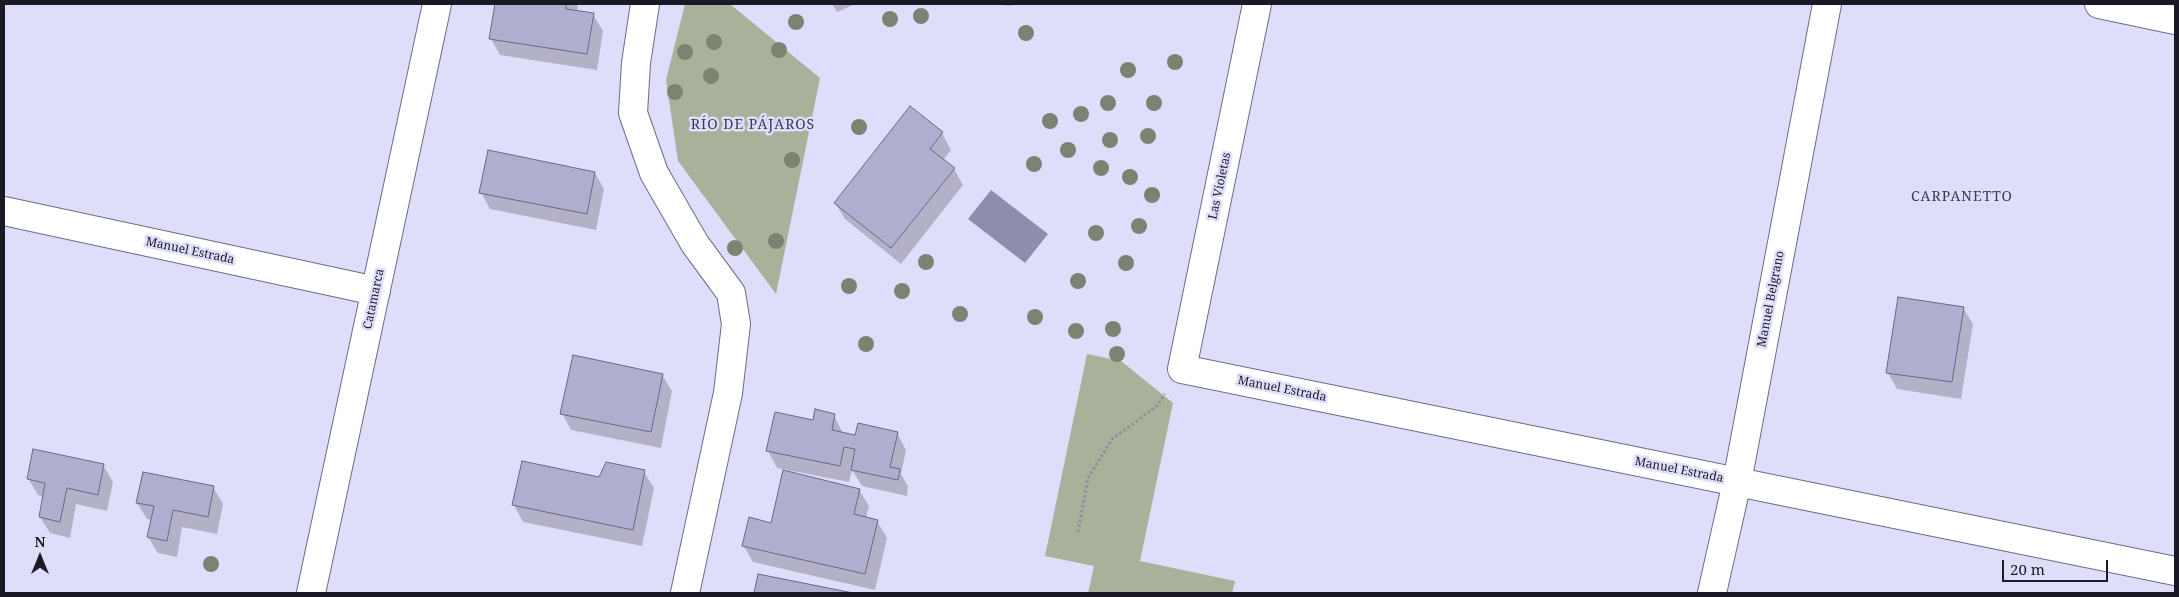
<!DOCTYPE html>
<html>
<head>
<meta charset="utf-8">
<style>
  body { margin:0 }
  #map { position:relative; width:2179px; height:597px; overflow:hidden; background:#dfdefa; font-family:"Noto Serif",serif }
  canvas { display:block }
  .frame { position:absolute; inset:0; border:5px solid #1a1925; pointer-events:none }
  .north { position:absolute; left:15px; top:532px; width:50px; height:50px; -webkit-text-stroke:4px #dfdefa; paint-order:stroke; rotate:0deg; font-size:14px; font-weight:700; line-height:20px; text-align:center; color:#1a1925 }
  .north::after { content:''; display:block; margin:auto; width:18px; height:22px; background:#1a1925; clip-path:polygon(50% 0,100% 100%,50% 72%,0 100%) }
  .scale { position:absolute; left:2002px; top:560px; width:106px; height:22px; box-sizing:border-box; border:2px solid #1a1925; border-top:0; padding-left:6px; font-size:15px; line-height:18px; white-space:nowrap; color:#1a1925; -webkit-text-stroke:4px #dfdefa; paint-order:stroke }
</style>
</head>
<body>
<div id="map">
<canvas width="2179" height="597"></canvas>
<div class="frame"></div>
<div class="north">N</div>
<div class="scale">20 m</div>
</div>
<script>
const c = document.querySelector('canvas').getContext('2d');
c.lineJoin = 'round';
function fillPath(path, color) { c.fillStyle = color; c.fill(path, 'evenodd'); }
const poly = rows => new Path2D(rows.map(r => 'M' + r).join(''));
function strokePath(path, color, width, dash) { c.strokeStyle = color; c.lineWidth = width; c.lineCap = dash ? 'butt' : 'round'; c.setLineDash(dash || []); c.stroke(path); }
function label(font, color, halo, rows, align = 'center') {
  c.font = font + ' "Noto Serif",serif'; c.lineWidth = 5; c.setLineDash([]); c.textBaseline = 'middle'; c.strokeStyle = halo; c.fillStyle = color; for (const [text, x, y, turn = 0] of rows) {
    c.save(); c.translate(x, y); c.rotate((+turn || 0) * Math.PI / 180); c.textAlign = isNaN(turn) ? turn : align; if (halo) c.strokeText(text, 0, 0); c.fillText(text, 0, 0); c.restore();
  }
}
const green = poly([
  [685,4,730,4,820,78,776,294,678,161,666,80],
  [1087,354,1121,361,1173,403,1140,561,1235,581,1232,593,1088,593,1094,566,1045,556]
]);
const water = poly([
  [991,190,1048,234,1025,263,968,219]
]);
const shadow = poly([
  [496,4,578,4,577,12,593,14,603,31,597,70,500,55,491,39],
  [832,4,855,4,837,12],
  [995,4,1011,4,1011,6],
  [942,133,951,150,943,160,954,169,963,185,901,264,845,219,835,203],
  [595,173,604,189,596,230,490,209,481,192],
  [1963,308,1973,324,1961,399,1897,389,1888,373],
  [662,375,672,391,661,448,571,430,562,413],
  [834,415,843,434,856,437,897,433,906,450,901,474,908,486,907,496,862,486,852,470,849,482,777,468,768,451,814,421],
  [103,465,113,482,107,511,76,504,70,538,50,533,40,517,44,497,38,495,28,478],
  [644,472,654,488,642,546,523,522,514,505,600,478],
  [213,487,223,504,217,534,182,527,177,557,158,553,148,537,152,520,147,519,137,503],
  [859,490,869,506,866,518,877,521,887,538,875,590,753,562,743,545,772,524],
  [759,575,847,593,756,593]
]);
const building = poly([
  [495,4,566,4,566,9,594,13,587,54,489,39,495,4],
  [910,106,943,132,930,149,955,168,891,248,834,203,910,106],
  [488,150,595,172,587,214,479,193,488,150],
  [1898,297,1964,307,1952,382,1886,373,1898,297],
  [573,355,663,374,651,432,560,414,573,355],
  [815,409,835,414,832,430,855,435,858,423,898,432,890,467,900,469,898,480,851,470,855,449,844,447,840,466,766,451,775,412,813,420,815,409],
  [33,449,104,464,98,495,67,488,60,522,39,517,45,483,27,479,33,449],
  [522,461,599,477,606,462,645,470,633,530,512,505,522,461],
  [783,470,860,489,854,514,878,520,865,574,742,546,749,517,771,523,783,470],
  [143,472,214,486,208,517,173,510,167,541,147,537,154,506,136,503,143,472],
  [758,574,853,593,754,593,758,574]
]);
const path = poly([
  [1078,532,1088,478,1112,439,1157,406,1165,394]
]);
const street = poly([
  [645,4,636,63,633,113,654,173,695,244,731,293,736,324,728,393,685,593],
  [1257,4,1182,369,2175,571],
  [2099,4,2175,20],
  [4,211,376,291],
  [311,593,437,4],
  [1712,593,1737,482,1827,4]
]);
const trees = [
  [921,16],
  [890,19],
  [796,22],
  [1026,33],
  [714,42],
  [779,50],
  [685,52],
  [1175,62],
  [1128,70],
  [711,76],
  [675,92],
  [1108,103],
  [1154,103],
  [1081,114],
  [1050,121],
  [859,127],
  [1148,136],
  [1110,140],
  [1068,150],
  [792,160],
  [1034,164],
  [1101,168],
  [1130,177],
  [1152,195],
  [1139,226],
  [1096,233],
  [776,241],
  [735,248],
  [926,262],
  [1126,263],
  [1078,281],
  [849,286],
  [902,291],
  [960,314],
  [1035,317],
  [1113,329],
  [1076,331],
  [866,344],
  [1117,354],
  [211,564]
];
const streetNames = [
  ["Las Violetas",1220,186,-78],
  ["Manuel Estrada",190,251,12],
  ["Catamarca",374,299,-78],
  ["Manuel Belgrano",1771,299,-79],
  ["Manuel Estrada",1282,389,11],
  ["Manuel Estrada",1679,470,11]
];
const neighbourhoodNames = [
  ["RÍO DE PÁJAROS",753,125],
  ["CARPANETTO",1962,197]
];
fillPath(green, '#a8b29b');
fillPath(water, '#8e8dad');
fillPath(shadow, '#0003');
fillPath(building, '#afaecf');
strokePath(building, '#696786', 1);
strokePath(street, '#6d6c8a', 30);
strokePath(path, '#8f8ea3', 3, [2.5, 2.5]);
strokePath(street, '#fff', 28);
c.fillStyle = '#7b8473';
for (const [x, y] of trees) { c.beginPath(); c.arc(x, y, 8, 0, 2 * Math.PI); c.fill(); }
label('12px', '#1a1925', '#dfdefa', streetNames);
c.letterSpacing = '1px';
label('14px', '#3b3955', '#dfdefa', neighbourhoodNames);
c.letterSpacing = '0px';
</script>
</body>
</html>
